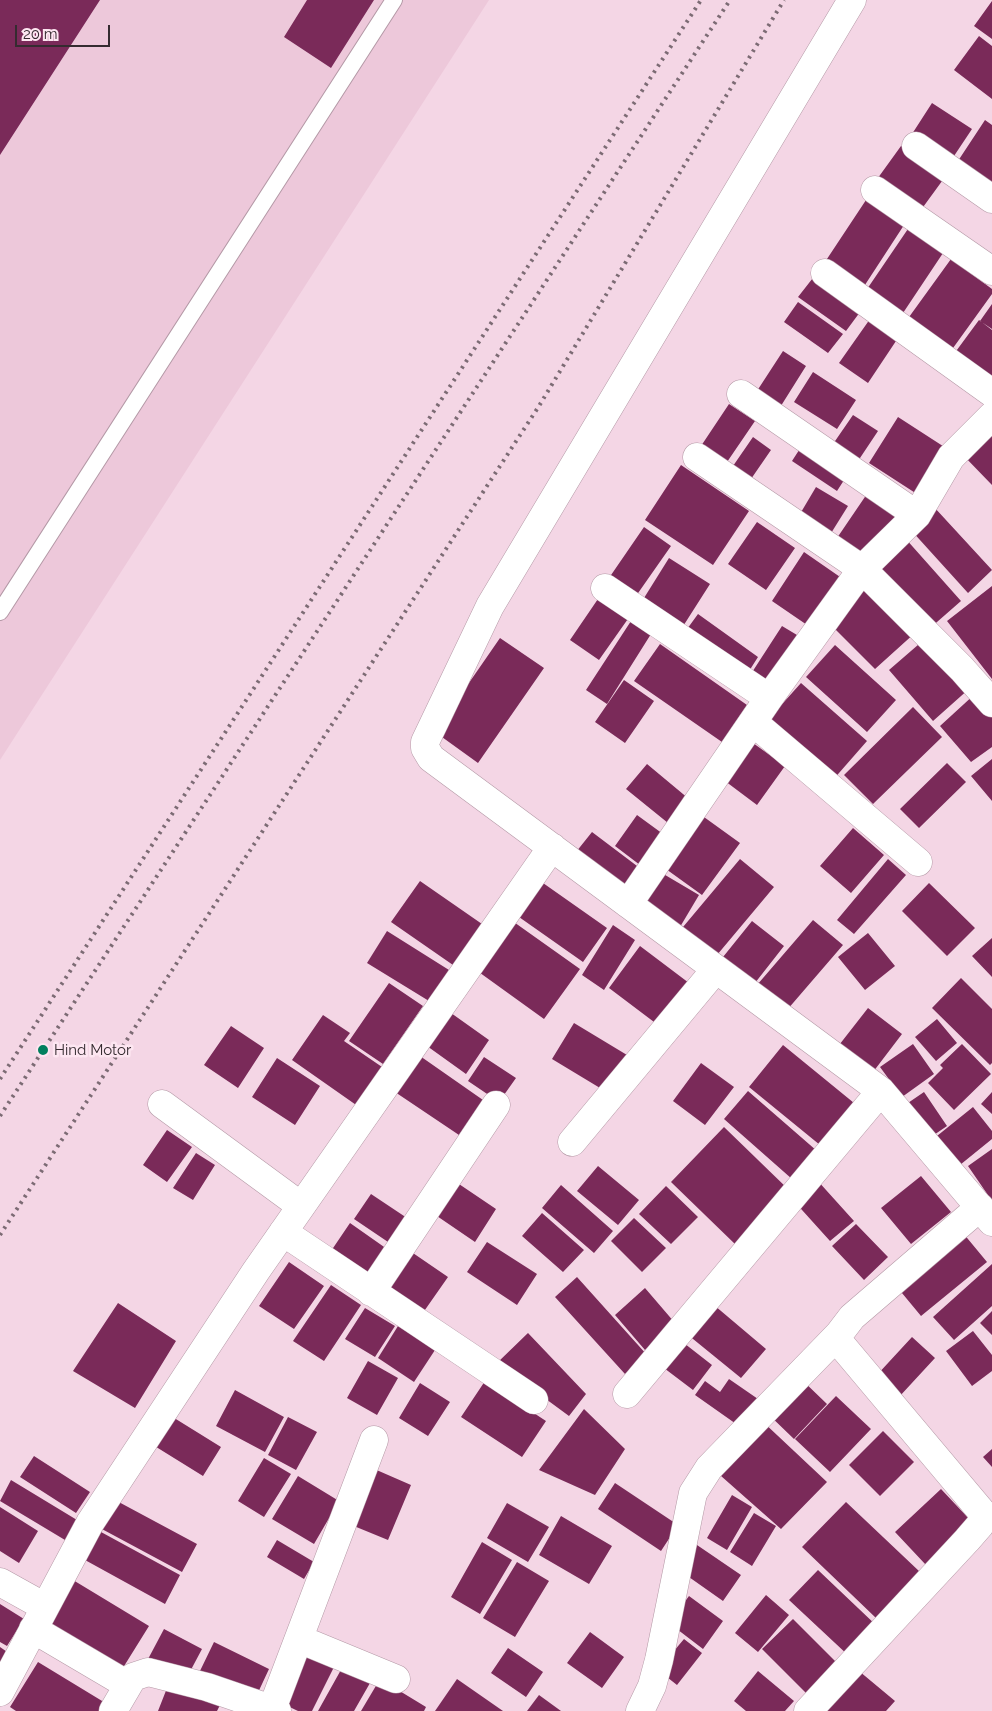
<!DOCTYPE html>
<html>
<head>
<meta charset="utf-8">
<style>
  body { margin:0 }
  #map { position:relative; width:992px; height:1711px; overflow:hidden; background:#f4d6e5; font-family:Raleway,sans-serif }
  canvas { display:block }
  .scale { position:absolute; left:15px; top:25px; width:95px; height:22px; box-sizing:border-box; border:2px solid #352b30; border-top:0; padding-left:6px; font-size:15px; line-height:18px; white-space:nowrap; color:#352b30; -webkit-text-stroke:4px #fde6f1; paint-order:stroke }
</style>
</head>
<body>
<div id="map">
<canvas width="992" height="1711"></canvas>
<div class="scale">20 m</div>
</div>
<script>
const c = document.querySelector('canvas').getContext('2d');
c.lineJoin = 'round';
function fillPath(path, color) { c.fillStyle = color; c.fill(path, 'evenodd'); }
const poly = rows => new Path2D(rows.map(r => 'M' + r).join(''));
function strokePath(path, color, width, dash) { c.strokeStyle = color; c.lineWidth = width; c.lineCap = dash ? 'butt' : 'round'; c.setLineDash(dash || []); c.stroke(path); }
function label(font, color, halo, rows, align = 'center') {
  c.font = font + ' Raleway,sans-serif'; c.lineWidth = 5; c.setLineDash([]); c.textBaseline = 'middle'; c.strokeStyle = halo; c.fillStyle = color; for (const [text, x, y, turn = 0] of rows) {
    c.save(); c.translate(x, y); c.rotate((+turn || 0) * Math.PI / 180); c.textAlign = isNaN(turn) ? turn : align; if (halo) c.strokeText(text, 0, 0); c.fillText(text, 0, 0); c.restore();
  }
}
const built = poly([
  [0,0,489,0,0,760]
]);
const building = poly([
  [0,0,100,0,0,155],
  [307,0,374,0,331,68,284,37],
  [992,1,992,39,974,26],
  [979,36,992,46,992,99,954,70],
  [932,103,972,129,952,159,912,134],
  [985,120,992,125,992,193,954,167],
  [901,146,945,177,918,214,875,182],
  [868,197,906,222,861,291,823,265],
  [912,223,947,247,899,319,863,295],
  [951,259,992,289,992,294,948,355,904,324],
  [816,274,863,308,846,331,798,297],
  [798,302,843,334,828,353,784,322],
  [992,304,992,329,980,321],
  [870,319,898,338,868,383,839,363],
  [979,320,992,330,992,388,951,358],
  [783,351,806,366,779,409,755,394],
  [813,372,856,400,837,429,794,402],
  [729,404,755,421,725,465,699,449],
  [853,415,878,431,858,461,833,444],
  [898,417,949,450,920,496,869,463],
  [992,424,992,485,961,453],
  [753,437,771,450,751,479,733,466],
  [803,444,848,474,837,491,792,461],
  [681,465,749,511,713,565,645,520],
  [816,487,848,506,828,538,797,519],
  [871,488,903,510,869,560,837,538],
  [934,507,992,570,968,593,910,529],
  [757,522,795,548,766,590,728,564],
  [644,527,671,546,636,596,609,578],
  [905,538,961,601,929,629,873,566],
  [804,552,843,579,810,627,772,601],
  [669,558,710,584,680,631,639,606],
  [869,583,916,632,875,669,829,623],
  [992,586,992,679,947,621],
  [600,596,630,616,599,660,570,640],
  [698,614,758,657,744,679,682,636],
  [631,621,651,634,607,704,586,690],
  [782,626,802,638,766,693,747,680],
  [500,638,544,668,478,763,435,732],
  [926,638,970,688,933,721,889,670],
  [660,644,747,705,722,742,634,681],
  [835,645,896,700,867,732,806,677],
  [624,680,654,701,625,743,595,722],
  [801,683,867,741,832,781,766,722],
  [976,693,992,713,992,747,971,762,940,726],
  [913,707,942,737,873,804,844,775],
  [753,743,785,766,757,805,725,781],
  [992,759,992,801,971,776],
  [947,763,966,782,919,828,900,809],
  [647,764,689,799,668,823,626,789],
  [697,812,740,843,702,895,659,864],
  [637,815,663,834,640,865,615,846],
  [853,828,884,855,851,893,820,866],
  [592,832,641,869,626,889,576,852],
  [740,859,774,887,717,955,683,927],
  [888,859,906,875,854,934,837,920],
  [655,869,699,895,680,927,636,901],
  [420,881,482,924,453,965,391,922],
  [543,883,607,928,583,962,519,917],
  [929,883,975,928,947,956,902,911],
  [511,920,580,969,544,1019,476,970],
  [813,920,843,945,787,1010,757,985],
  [752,921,784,946,755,983,723,957],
  [613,925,635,940,604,990,582,975],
  [387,931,449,970,429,1001,367,963],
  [868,933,895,966,865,990,838,957],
  [992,938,992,977,972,956],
  [640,946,689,983,658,1025,609,988],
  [961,978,992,1009,992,1063,990,1065,932,1008],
  [389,983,423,1006,383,1064,349,1041],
  [868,1008,902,1034,870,1076,836,1049],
  [451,1013,489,1040,466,1074,427,1046],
  [323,1015,350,1033,344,1041,385,1069,359,1107,292,1060],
  [937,1019,957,1043,936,1061,915,1037],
  [574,1023,627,1055,605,1091,552,1059],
  [231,1026,264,1048,238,1088,204,1065],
  [913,1044,934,1074,902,1097,880,1067],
  [962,1044,991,1074,954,1110,928,1083,943,1068,940,1065],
  [783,1045,854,1103,820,1145,749,1087],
  [420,1056,483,1100,459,1135,395,1092],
  [484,1057,516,1078,499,1102,468,1081],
  [277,1058,320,1086,295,1125,252,1097],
  [701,1063,734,1087,705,1125,673,1101],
  [748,1091,817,1151,792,1179,724,1119],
  [924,1092,947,1126,928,1139,905,1105],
  [992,1092,992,1114,981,1104],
  [973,1107,992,1131,992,1139,955,1169,932,1140],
  [724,1127,790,1191,737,1246,671,1182],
  [167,1130,192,1147,167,1182,143,1165],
  [992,1149,992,1201,968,1166],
  [196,1153,215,1165,193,1200,173,1188],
  [598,1166,639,1200,618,1225,577,1191],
  [921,1176,951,1212,911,1244,881,1208],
  [817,1180,854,1221,830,1241,793,1200],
  [456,1182,496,1209,475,1242,434,1214],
  [561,1185,613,1231,594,1253,542,1208],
  [666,1186,698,1217,671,1244,639,1214],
  [371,1194,407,1218,391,1244,354,1219],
  [542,1213,584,1250,563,1272,522,1236],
  [634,1218,666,1248,642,1272,611,1241],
  [350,1223,387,1249,366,1280,329,1254],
  [856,1224,888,1257,864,1280,832,1246],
  [963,1233,987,1262,921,1316,897,1287],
  [487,1242,537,1274,517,1305,467,1272],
  [410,1251,448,1277,420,1317,383,1291],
  [289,1262,324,1286,294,1329,259,1306],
  [992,1264,992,1306,954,1340,933,1317],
  [577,1277,647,1355,625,1374,555,1297],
  [331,1285,361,1305,324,1361,293,1341],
  [645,1288,675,1323,645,1350,615,1315],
  [708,1300,766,1349,741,1378,682,1330],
  [118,1303,176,1341,135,1408,73,1371],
  [365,1308,395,1326,375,1357,345,1339],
  [992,1311,992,1335,980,1323],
  [398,1326,435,1350,414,1382,378,1358],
  [973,1331,992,1355,992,1371,972,1386,946,1351],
  [528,1333,586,1394,569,1416,497,1363],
  [912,1337,935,1358,899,1397,876,1376],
  [680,1340,712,1365,693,1390,660,1365],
  [368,1361,398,1378,377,1415,347,1398],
  [799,1377,827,1404,794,1439,766,1412],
  [729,1379,758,1399,739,1426,695,1395,705,1381,720,1392],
  [485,1381,546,1421,522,1457,461,1417],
  [420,1383,450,1402,428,1436,399,1418],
  [235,1390,284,1417,265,1452,216,1426],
  [836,1396,871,1429,830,1472,795,1439],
  [584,1409,625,1449,595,1495,539,1470],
  [171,1416,221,1447,203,1476,153,1445],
  [288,1417,317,1432,296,1470,268,1455],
  [761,1420,827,1482,781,1529,712,1468],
  [883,1431,914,1462,880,1496,849,1465],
  [992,1449,992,1467,983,1457],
  [34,1456,90,1492,76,1513,20,1477],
  [264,1458,291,1474,264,1517,238,1501],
  [372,1468,411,1485,388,1540,349,1524],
  [298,1476,339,1501,314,1544,272,1519],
  [11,1480,77,1520,65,1540,0,1501],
  [615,1483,678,1525,661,1551,598,1509],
  [941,1489,972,1522,926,1565,895,1532],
  [732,1495,752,1507,727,1550,707,1538],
  [115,1500,197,1544,182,1572,100,1528],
  [846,1502,920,1572,876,1618,802,1547],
  [507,1503,549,1527,528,1562,487,1538],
  [0,1507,38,1531,19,1563,0,1551],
  [754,1513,776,1526,752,1566,730,1552],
  [561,1516,612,1546,589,1584,539,1555],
  [101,1532,180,1575,165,1604,85,1560],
  [277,1540,314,1562,304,1579,267,1557],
  [482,1542,512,1560,480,1614,451,1597],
  [697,1545,741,1575,723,1601,679,1570],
  [517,1562,549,1581,515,1637,483,1618],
  [818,1570,878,1627,850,1657,789,1600],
  [73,1580,149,1626,121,1671,45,1625],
  [766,1595,789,1615,758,1652,735,1633],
  [689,1596,723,1621,703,1649,669,1623],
  [0,1604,24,1619,7,1646,0,1642],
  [793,1619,841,1667,811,1698,762,1649],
  [164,1629,202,1649,185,1681,147,1661],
  [590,1632,624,1657,602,1688,567,1663],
  [684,1639,702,1653,677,1685,658,1670],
  [214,1642,269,1669,255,1699,199,1673],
  [0,1647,13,1656,0,1676],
  [508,1648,543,1672,526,1697,491,1673],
  [301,1651,334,1667,312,1711,298,1711,277,1701],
  [38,1662,112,1707,110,1711,16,1711,10,1707],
  [342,1668,370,1683,354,1711,318,1711],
  [758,1671,794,1701,785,1711,746,1711,734,1701],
  [859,1671,895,1701,886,1711,825,1711],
  [380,1679,426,1707,424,1711,361,1711],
  [457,1679,503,1711,435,1711],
  [169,1683,220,1705,217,1711,158,1711],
  [539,1695,561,1711,527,1711]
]);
const lane = poly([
  [0,612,394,0]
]);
const street = poly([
  [852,0,490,606,425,742,425,748,431,758,881,1091,992,1222],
  [916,146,992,199],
  [875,190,992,271],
  [825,273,992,393],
  [741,394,917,515],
  [697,457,862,569,962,669,992,703],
  [605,588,769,698],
  [753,722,918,862],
  [628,904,769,698,862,569,917,515,951,457,992,416],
  [162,1104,301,1206],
  [572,1142,716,969],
  [283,1232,534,1400],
  [371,1292,496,1105],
  [627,1394,881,1091],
  [0,1582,45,1607],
  [33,1629,128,1685],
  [299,1639,396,1679],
  [0,1692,90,1523,256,1271,552,847],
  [272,1709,374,1440],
  [113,1711,133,1677,148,1672,207,1687,277,1711],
  [640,1711,652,1686,659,1660,693,1493,709,1468,839,1334],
  [808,1711,967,1540,980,1525,983,1518,981,1511,839,1342,839,1334,852,1317,980,1207]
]);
const rail = poly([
  [0,1079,701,0],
  [0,1116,730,0],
  [0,1235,539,406,784,0]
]);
const markers = [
  [43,1050,6,"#017f5e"]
];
const poiNames = [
  ["Hind Motor",54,1050]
];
fillPath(built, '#edc8da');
fillPath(building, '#7a2a59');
strokePath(lane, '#b499a6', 18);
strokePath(street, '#b499a6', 29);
strokePath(lane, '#fff', 16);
strokePath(street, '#fff', 28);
strokePath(rail, '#7c6b74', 4, [2.5, 5]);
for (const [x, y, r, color] of markers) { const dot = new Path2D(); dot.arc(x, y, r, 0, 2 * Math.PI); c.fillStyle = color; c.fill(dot); strokePath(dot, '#fde6f1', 2); }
label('15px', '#352b30', '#fde6f1', poiNames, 'left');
</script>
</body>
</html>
